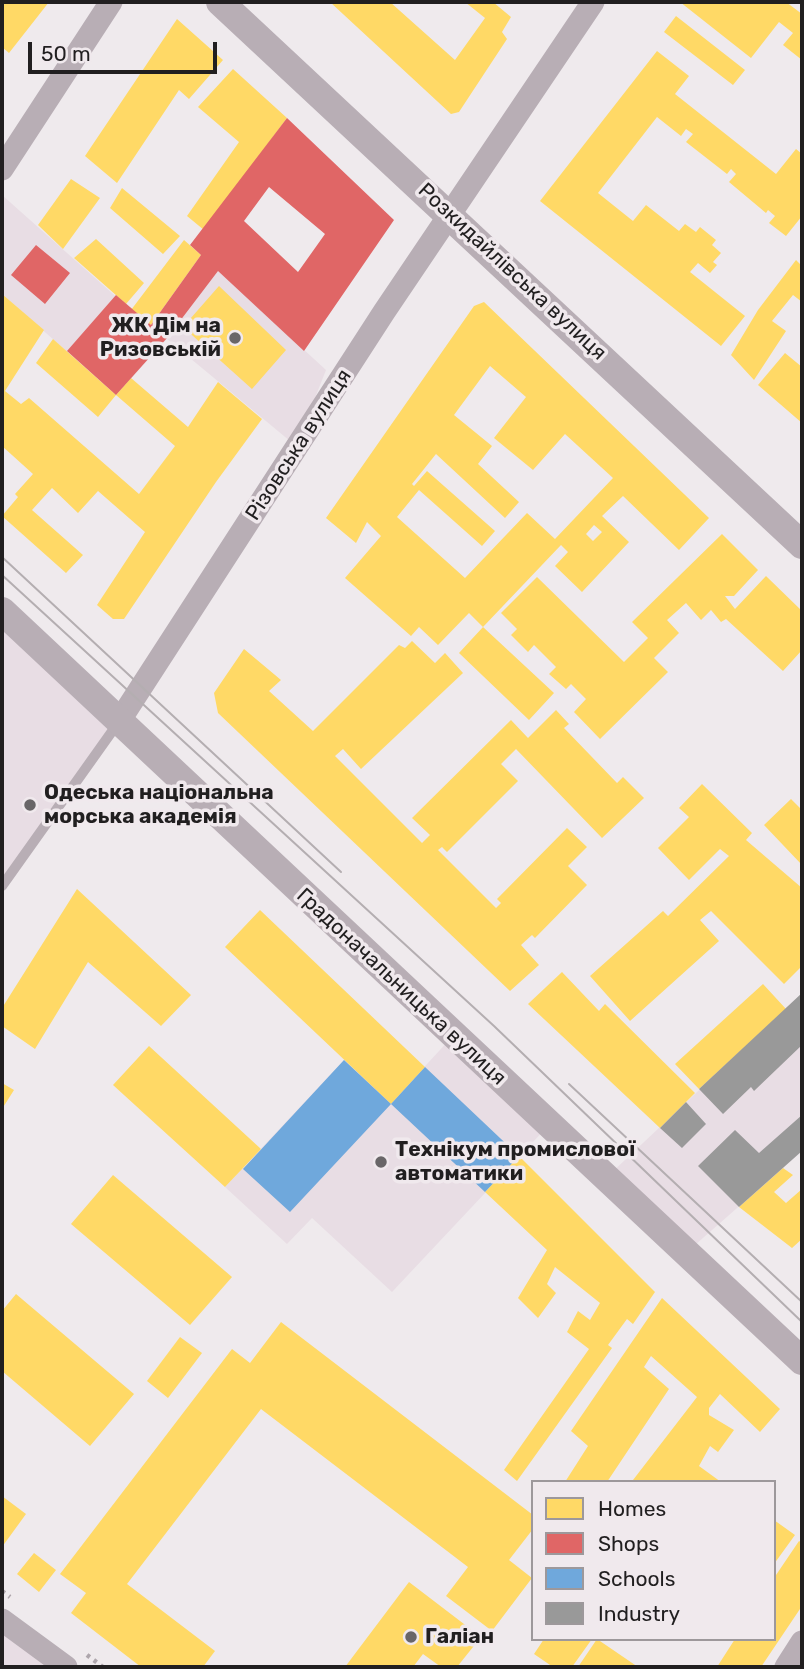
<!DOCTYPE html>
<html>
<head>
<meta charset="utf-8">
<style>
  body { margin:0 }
  #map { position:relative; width:804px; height:1669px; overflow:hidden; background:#efeaed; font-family:Rubik,sans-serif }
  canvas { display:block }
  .frame { position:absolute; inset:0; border:4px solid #211f20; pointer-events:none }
  .legend { position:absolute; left:531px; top:1480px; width:245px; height:161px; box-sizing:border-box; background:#f0e9ed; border:2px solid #9d989b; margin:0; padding:9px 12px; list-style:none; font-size:21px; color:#211f20 }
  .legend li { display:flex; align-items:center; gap:14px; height:35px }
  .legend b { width:35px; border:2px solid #9d989b }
  .scale { position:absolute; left:28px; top:42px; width:189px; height:32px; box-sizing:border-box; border:4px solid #211f20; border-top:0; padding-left:9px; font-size:21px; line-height:24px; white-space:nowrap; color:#211f20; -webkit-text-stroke:5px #f0e9ed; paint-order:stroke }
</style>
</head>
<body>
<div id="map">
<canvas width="804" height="1669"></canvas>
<div class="frame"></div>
<ul class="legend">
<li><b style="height:19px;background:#ffd966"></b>Homes</li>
<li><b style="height:19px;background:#e06666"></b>Shops</li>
<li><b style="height:19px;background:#6fa8dc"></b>Schools</li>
<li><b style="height:19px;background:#999"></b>Industry</li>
</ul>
<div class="scale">50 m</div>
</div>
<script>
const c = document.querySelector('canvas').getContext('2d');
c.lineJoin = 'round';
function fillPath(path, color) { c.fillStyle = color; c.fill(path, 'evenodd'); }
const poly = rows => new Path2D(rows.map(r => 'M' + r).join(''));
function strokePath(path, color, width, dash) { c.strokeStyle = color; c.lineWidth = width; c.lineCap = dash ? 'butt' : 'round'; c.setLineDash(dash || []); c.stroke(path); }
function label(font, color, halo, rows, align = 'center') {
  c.font = font + ' Rubik,sans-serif'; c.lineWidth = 7; c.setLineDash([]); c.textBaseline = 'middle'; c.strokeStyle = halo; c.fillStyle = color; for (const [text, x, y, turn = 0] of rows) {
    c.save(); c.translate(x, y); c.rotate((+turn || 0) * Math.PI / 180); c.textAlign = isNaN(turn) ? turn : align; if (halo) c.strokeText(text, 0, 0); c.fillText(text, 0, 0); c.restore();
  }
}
const built = poly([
  [2,195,131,310,201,255,326,370,296,446,167,339,116,395,2,294],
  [2,614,116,723,2,886],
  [802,993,802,1151,687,1252,608,1176],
  [451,1038,548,1126,392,1292,312,1218,287,1244,225,1187,344,1060,391,1103],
  [2,1632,48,1667,2,1667]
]);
const homes = poly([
  [2,2,49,2,9,53,2,47],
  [330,2,390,2,455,60,485,18,465,2,493,2,511,17,502,32,507,39,459,112,451,114],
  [680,2,786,2,802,14,802,60,783,45,793,33,779,22,751,58],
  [676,16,745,70,733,85,664,32],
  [177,19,223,60,189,99,179,90,117,183,85,156],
  [657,51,689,76,675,94,776,174,796,149,802,154,802,216,786,236,769,223,775,216,768,210,766,213,729,182,736,174,731,169,727,174,686,142,693,134,686,129,681,136,657,117,598,193,633,221,646,205,679,231,685,224,696,232,700,227,716,240,712,245,721,253,713,262,717,265,710,273,698,263,690,272,745,316,721,346,540,201],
  [233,69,287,118,204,230,187,216,239,142,198,107],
  [71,179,100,198,63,249,38,225],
  [122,188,180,236,163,254,110,208],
  [96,239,144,283,126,304,74,258],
  [184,240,201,255,151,325,131,310],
  [796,260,802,266,802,302,793,295,772,321,786,331,754,380,731,355,758,310],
  [219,286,286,350,252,389,183,327],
  [2,294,44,330,5,391,21,404,29,398,139,494,175,446,116,395,131,378,188,427,218,382,262,419,216,482,124,619,113,619,97,605,145,532,98,491,78,513,52,488,32,510,83,555,66,573,2,516,18,497,15,494,33,474,2,446],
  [484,302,709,518,679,550,623,496,602,516,629,542,582,592,555,566,568,552,561,545,483,627,469,613,438,645,419,627,411,636,345,578,381,536,367,522,356,543,326,518,474,306],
  [490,366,526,397,494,438,533,470,565,434,613,478,555,539,527,513,465,578,397,517,419,490,482,546,495,531,427,471,414,486,412,484,436,454,505,518,519,502,478,464,492,446,454,415],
  [594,525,602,532,593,541,586,534],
  [53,339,116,395,98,417,36,363],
  [785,353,802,367,802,423,758,385],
  [722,534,758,570,734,596,725,596,735,609,766,576,802,611,802,650,783,671,726,619,721,622,711,610,701,620,686,603,667,620,679,633,654,658,668,672,600,739,574,712,586,699,571,684,566,689,549,674,556,667,534,645,528,652,511,635,517,629,501,613,537,577,624,662,648,638,632,622],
  [483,627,554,693,529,720,459,653],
  [412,641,435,663,445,653,463,673,361,769,343,749,335,756,422,843,430,835,412,818,511,720,528,738,556,710,569,724,564,728,617,783,623,777,644,798,602,838,516,749,501,764,518,781,447,852,442,847,438,850,496,908,501,903,497,899,567,828,587,847,568,866,587,885,535,938,532,935,521,945,539,965,510,991,218,713,214,693,244,649,281,680,269,691,313,731,399,645,405,648],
  [702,784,752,833,746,840,802,888,802,966,784,984,711,911,700,920,719,941,630,1021,590,976,663,911,668,916,729,856,720,849,689,880,658,848,689,817,679,808],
  [791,799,802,810,802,865,764,825],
  [77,889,191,995,161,1026,88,962,35,1049,2,1026,2,1008],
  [260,910,425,1067,391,1104,225,947],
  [562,972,599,1011,605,1004,695,1093,660,1128,528,1004],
  [763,984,786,1009,699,1089,675,1064],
  [149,1046,261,1149,225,1187,113,1085],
  [2,1083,14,1090,2,1109],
  [519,1156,655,1292,633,1324,627,1319,608,1345,612,1348,517,1481,504,1470,589,1349,567,1332,578,1311,590,1320,600,1303,555,1267,547,1284,556,1293,538,1318,518,1298,547,1250,485,1192],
  [783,1168,793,1175,774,1192,786,1203,802,1189,802,1239,792,1248,739,1207],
  [113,1175,232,1277,190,1325,71,1224],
  [16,1294,134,1394,90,1446,2,1371,2,1311],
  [662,1298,780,1409,760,1432,720,1394,709,1408,709,1415,734,1430,718,1452,710,1446,699,1466,721,1482,635,1482,633,1480,697,1397,651,1356,644,1367,669,1389,607,1482,565,1482,588,1446,571,1431],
  [281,1322,533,1515,533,1529,509,1560,532,1578,492,1631,446,1596,468,1567,261,1409,127,1584,215,1651,203,1667,141,1667,71,1613,86,1593,60,1574,232,1349,250,1363],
  [180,1337,202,1353,168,1398,147,1381],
  [2,1496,26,1514,2,1547],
  [774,1520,795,1535,774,1564],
  [799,1541,802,1543,802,1606,761,1667,717,1667,735,1639,774,1639,774,1578],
  [34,1553,56,1570,39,1592,17,1574],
  [409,1582,481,1637,457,1667,441,1667,423,1654,413,1667,345,1667],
  [544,1639,592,1639,572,1667,553,1667,534,1654],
  [597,1639,638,1667,578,1667]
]);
const shops = poly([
  [287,118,394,220,304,351,218,271,167,338,116,395,67,351,116,295,151,325,201,255,190,245],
  [269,187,325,234,298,272,244,221],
  [36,245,70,273,45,304,11,275]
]);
const schools = poly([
  [344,1060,391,1104,290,1212,243,1169],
  [425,1067,519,1156,485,1192,391,1104]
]);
const industry = poly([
  [802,993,802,1045,754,1091,751,1087,723,1114,699,1089],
  [686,1102,706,1124,682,1148,660,1128],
  [802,1115,802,1151,739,1207,698,1166,735,1130,759,1153]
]);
const path = poly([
  [2,1591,10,1597],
  [87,1655,103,1667]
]);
const service = poly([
  [2,886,118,723]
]);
const minor = poly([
  [2,169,111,2],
  [118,723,384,312,593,2],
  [2,1620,66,1667],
  [786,1667,802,1642]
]);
const tertiary = poly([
  [220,2,802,545],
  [2,611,802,1361]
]);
const tram = poly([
  [2,557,341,872],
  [2,575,494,1026,802,1322],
  [569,1084,802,1302]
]);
const markers = [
  [235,338,7,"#696668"],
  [30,805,7,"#696668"],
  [381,1162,7,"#696668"],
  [411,1637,7,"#696668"]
];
const streetNames = [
  ["Розкидайлівська вулиця",512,272,43],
  ["Різовська вулиця",299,445,-57],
  ["Градоначальницька вулиця",401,987,43]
];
const poiNames = [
  ["ЖК Дім на",221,326,"right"],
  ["Ризовській",221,350,"right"],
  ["Одеська національна",44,793],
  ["морська академія",44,817],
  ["Технікум промислової",395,1150],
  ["автоматики",395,1174],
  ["Галіан",425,1637]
];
fillPath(built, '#e8dde4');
fillPath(homes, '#ffd966');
fillPath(shops, '#e06666');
fillPath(schools, '#6fa8dc');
fillPath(industry, '#999');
strokePath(path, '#aea6ac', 4.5, [3.5, 5]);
strokePath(service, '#b8aeb5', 10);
strokePath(minor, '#b8aeb5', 23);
strokePath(tertiary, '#b8aeb5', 28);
strokePath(tram, '#b4aeb1', 2);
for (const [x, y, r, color] of markers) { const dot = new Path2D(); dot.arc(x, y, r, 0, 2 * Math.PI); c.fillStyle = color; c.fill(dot); strokePath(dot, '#f0e9ed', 2.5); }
label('21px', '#211f20', '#f0e9ed', streetNames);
label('bold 21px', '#211f20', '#f0e9ed', poiNames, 'left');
</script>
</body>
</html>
